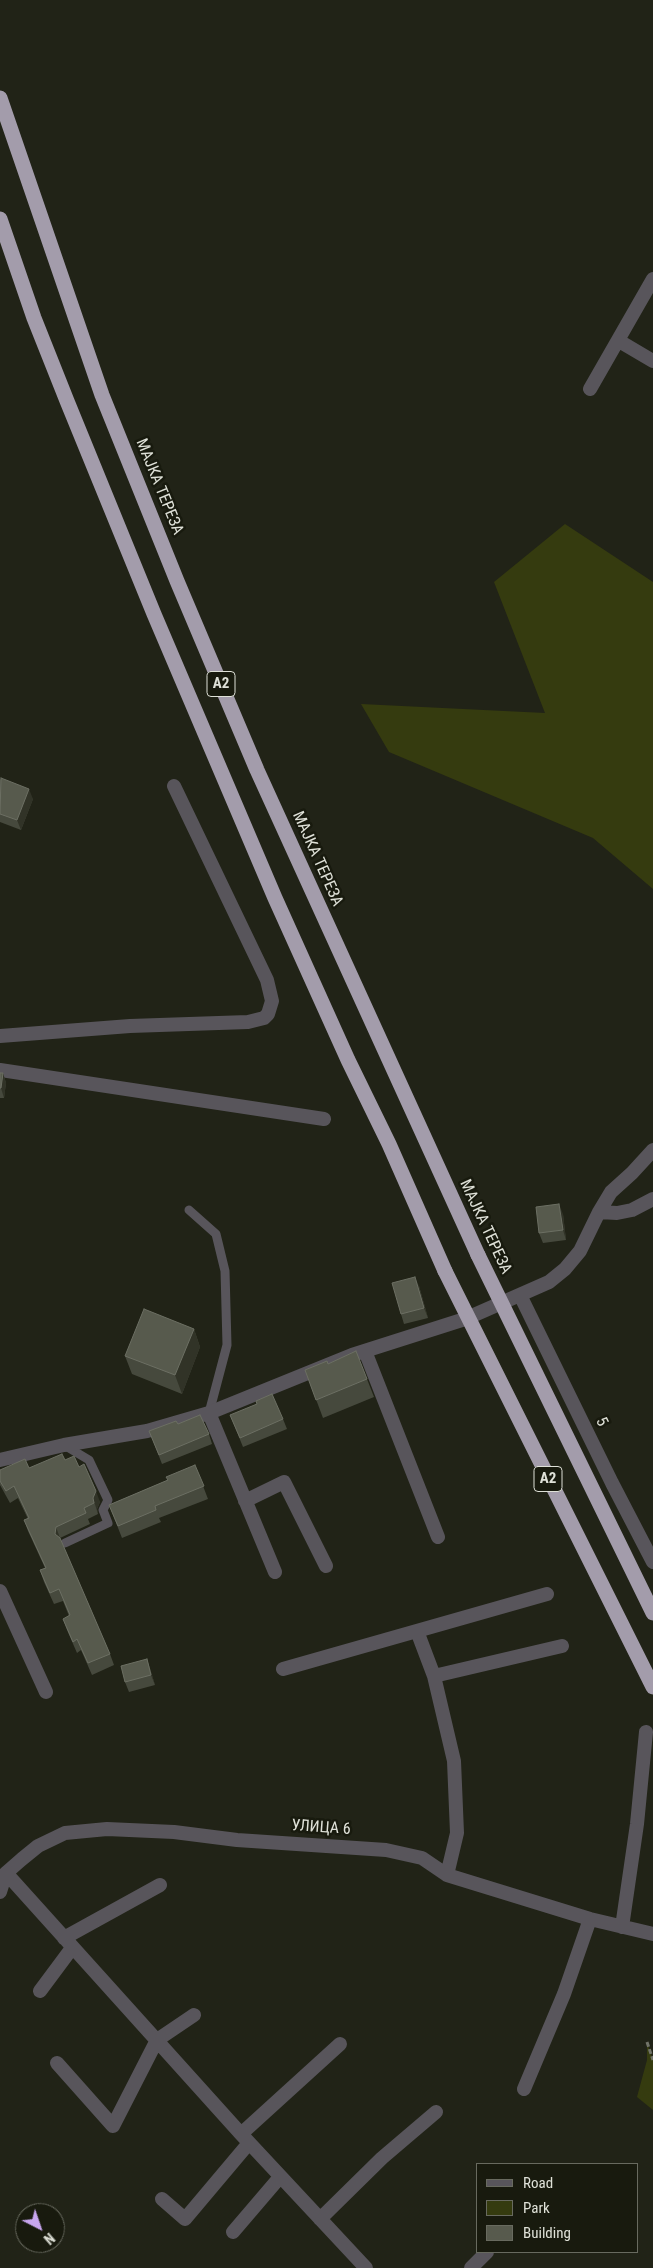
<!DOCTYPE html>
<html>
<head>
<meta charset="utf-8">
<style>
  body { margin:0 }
  #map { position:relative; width:653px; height:2268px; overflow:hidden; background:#212317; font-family:"Roboto Condensed",sans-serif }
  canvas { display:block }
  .legend { position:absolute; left:476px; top:2163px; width:162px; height:90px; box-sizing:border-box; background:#181a0e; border:1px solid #686a5f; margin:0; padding:6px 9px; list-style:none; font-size:15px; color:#dfe1d8 }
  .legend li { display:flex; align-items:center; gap:10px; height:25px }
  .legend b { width:25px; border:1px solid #686a5f }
  .north { position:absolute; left:15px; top:2203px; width:50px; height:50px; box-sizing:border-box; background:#181a0e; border:1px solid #686a5f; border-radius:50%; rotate:139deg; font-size:14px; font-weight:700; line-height:20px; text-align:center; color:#dfe1d8 }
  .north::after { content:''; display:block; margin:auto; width:18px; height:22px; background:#c8a6ef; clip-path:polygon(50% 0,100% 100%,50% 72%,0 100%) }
</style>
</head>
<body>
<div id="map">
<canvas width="653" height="2268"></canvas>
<ul class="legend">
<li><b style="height:6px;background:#58555b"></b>Road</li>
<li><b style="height:14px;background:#353b0f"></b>Park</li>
<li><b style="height:14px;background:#575a4d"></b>Building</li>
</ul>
<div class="north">N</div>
</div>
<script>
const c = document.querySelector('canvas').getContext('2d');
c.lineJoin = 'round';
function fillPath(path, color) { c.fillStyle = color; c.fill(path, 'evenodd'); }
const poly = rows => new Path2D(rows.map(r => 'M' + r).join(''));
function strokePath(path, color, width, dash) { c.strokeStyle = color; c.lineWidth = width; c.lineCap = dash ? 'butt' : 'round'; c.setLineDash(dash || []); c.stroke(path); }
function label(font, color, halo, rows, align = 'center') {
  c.font = font + ' "Roboto Condensed",sans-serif'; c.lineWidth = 5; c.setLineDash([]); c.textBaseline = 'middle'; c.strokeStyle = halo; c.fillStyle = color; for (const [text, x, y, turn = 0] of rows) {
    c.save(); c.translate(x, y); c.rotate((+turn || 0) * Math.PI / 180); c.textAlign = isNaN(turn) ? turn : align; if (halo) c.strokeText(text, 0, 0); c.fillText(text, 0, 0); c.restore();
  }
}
const green = poly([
  [565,524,653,582,653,889,593,838,389,752,361,704,545,713,494,582],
  [647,2042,653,2060,653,2110,637,2097,647,2060]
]);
const path = poly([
  [647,2042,653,2060]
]);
const service = poly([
  [189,1210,216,1234,225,1271,227,1345,209,1413],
  [64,1445,89,1460,108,1500,103,1510,108,1523,65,1543]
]);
const minor = poly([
  [619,341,653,361],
  [590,389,653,279],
  [0,1036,130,1026,248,1022,264,1018,268,1014,272,1001,267,980,174,786],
  [0,1070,324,1119],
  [599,1212,617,1213,632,1210,653,1199],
  [520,1295,612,1483,653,1562],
  [365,1351,438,1537],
  [209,1413,275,1572],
  [0,1460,64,1445,147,1431,209,1413,352,1355,465,1319,549,1282,565,1269,580,1251,599,1212,611,1192,632,1173,653,1150],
  [245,1501,284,1482,326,1566],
  [0,1591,46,1692],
  [417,1631,434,1676,454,1761,457,1833,447,1875],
  [283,1669,547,1594],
  [434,1676,562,1646],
  [6,1873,241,2134,366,2268],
  [0,1892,6,1873,22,1859,38,1846,65,1833,107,1829,174,1832,237,1840,386,1850,422,1858,447,1875,590,1919,653,1934],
  [622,1927,637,1824,646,1732],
  [64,1938,160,1885],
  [40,1991,72,1948],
  [57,2063,113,2126,157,2040,194,2015],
  [524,2089,564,1994,590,1919],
  [241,2134,340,2044],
  [162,2199,185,2219,249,2143],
  [320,2219,382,2158,436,2112],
  [233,2232,280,2177],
  [471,2268,487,2252]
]);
const motorway = poly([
  [0,98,102,395,177,581,257,770,478,1255],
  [0,219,34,318,67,401,154,614,275,898,348,1060,389,1144,445,1271]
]);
const motorwayBridge = poly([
  [478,1255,653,1613],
  [445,1271,653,1687]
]);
const wall = poly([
  [0,779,33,799,21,830,0,822],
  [0,1073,3,1073,6,1083,4,1098,0,1098],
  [563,1214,566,1240,543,1243,539,1233],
  [419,1286,428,1318,404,1324,401,1314],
  [194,1329,200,1347,182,1394,132,1374,125,1356],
  [328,1364,367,1379,374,1397,323,1418,305,1370],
  [230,1415,283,1419,287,1429,243,1447],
  [178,1424,209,1434,212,1444,162,1464,153,1441],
  [65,1460,79,1467,100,1502,97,1509,98,1514,88,1519,90,1524,60,1538,110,1654,114,1665,92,1675,81,1650,77,1653,67,1630,63,1619,69,1616,63,1601,54,1604,44,1582,40,1570,45,1568,28,1531,24,1520,28,1519,18,1498,10,1503,0,1485,0,1470,29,1468],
  [195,1465,208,1499,159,1518,161,1522,122,1538,109,1505,168,1480],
  [147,1659,155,1685,129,1692,125,1682]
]);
const shadedWall = poly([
  [29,789,33,799,21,830,17,820],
  [3,1073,6,1083,4,1098,1,1088],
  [559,1204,563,1214,566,1240,563,1230],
  [415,1277,419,1286,428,1318,424,1308],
  [194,1329,200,1347,182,1394,175,1375],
  [96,1491,100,1502,97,1509,98,1514,93,1498],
  [56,1527,60,1538,55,1534],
  [147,1659,150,1668,155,1685,151,1675]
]);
const building = poly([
  [1,778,29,789,17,820,0,814,1,778],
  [0,1073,3,1073,1,1088,0,1088,0,1073],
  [559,1204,563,1230,539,1233,536,1207,559,1204],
  [415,1277,424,1308,401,1314,392,1283,415,1277],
  [144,1309,194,1329,175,1375,125,1356,144,1309],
  [356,1351,367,1379,316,1400,305,1370,327,1361,328,1364,356,1351],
  [272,1394,283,1419,240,1438,230,1415,257,1404,256,1401,272,1394],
  [200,1415,209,1434,159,1455,149,1431,176,1421,178,1424,200,1415],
  [62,1454,65,1460,74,1456,79,1467,84,1464,96,1491,93,1498,94,1503,84,1508,86,1513,56,1527,55,1534,60,1538,110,1654,88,1663,77,1639,73,1642,63,1619,70,1615,59,1589,50,1593,40,1570,46,1568,24,1520,29,1518,14,1486,6,1491,0,1481,0,1470,25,1459,29,1468,62,1454],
  [195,1465,204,1486,155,1506,156,1510,118,1526,109,1505,168,1480,166,1477,195,1465],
  [147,1659,151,1675,125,1682,121,1666,147,1659]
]);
const shields = [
  [221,684,28],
  [548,1479,28]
];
const shieldNames = [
  ["A2",221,684],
  ["A2",548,1479]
];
const streetNames = [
  ["МАЈКА ТЕРЕЗА",159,487,68],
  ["МАЈКА ТЕРЕЗА",317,859,66],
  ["МАЈКА ТЕРЕЗА",485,1227,65],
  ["5",601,1422,64],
  ["УЛИЦА 6",321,1828,4]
];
fillPath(green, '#353b0f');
strokePath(path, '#727469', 3, [5, 2.5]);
strokePath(service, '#58555b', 9);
strokePath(minor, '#58555b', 14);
strokePath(motorway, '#a39cab', 15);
strokePath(motorwayBridge, '#a39cab', 15);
fillPath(wall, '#46493d');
fillPath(shadedWall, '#313327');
fillPath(building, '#575a4d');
strokePath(building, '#6c6f63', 1);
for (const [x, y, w] of shields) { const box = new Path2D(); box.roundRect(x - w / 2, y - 12.5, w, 25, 4); c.fillStyle = '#181a0e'; c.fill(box); strokePath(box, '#dfe1d8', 1); }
label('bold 15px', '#dfe1d8', null, shieldNames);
label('16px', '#dfe1d8', '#181a0e', streetNames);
</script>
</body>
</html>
